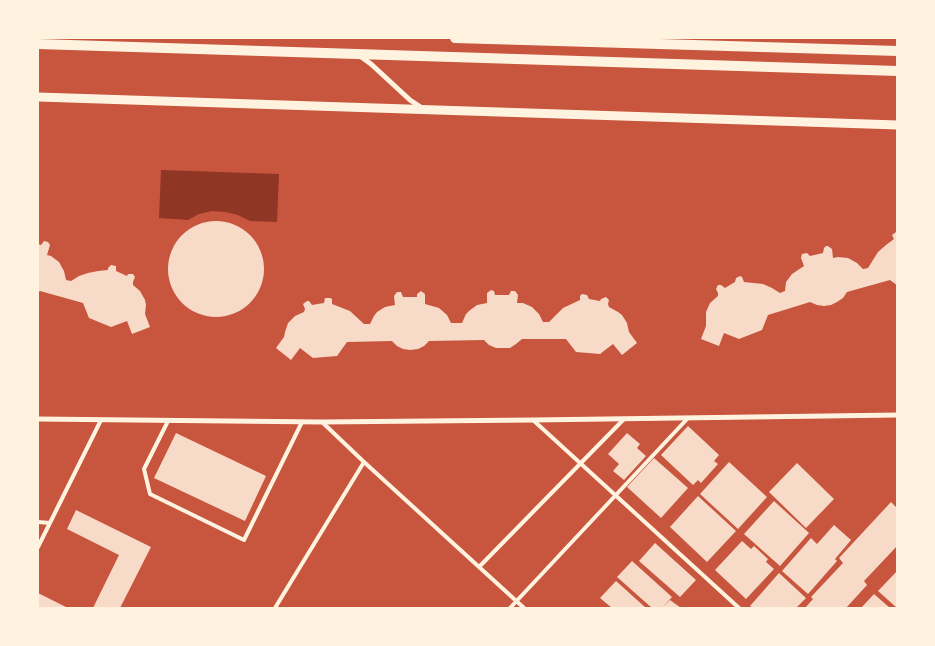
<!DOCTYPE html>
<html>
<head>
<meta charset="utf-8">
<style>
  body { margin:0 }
  #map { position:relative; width:935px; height:646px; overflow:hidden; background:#c8553d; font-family:Commissioner,sans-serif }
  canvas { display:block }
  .frame { position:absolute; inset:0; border:39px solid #fff3e0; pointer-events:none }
</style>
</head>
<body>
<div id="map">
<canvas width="935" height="646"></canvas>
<div class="frame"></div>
</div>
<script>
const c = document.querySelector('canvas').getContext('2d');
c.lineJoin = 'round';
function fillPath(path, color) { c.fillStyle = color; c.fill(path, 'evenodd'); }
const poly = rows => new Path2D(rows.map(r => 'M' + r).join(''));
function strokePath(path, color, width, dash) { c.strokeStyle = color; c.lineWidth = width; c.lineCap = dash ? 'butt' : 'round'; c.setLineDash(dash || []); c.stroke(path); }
const water = poly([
  [161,170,279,174,277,222,250,221,238,215,225,212,212,211,199,214,188,220,159,218]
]);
const building = poly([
  '168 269a48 48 0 1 1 96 0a48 48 0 1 1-96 0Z',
  [896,232,898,232,898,286,890,280,847,292,843,298,837,302,831,305,824,306,817,305,810,302,768,315,762,330,739,339,724,333,719,346,701,339,706,326,706,312,710,303,718,296,718,293,716,289,718,285,721,285,725,288,735,282,736,278,740,276,742,277,744,282,763,284,772,288,780,293,785,291,786,282,792,274,804,266,801,258,802,254,807,253,810,256,823,253,824,248,826,246,828,246,832,249,833,258,838,257,848,258,857,263,863,269,868,268,878,252,886,245,894,239,892,235],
  [44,241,48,242,50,245,47,255,51,256,59,262,64,271,66,280,71,281,79,276,88,273,98,271,108,270,108,268,111,265,116,266,116,271,127,276,128,274,133,274,135,277,133,282,133,285,140,291,145,300,146,305,145,314,150,327,132,334,127,321,111,327,89,318,83,303,40,291,38,292,38,244,41,245],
  [491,290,494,291,495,295,509,295,511,291,515,291,518,295,517,303,523,303,532,307,539,314,543,322,549,322,563,308,580,300,580,296,582,294,587,295,589,299,600,301,601,299,606,297,609,300,608,304,609,307,618,312,622,315,627,323,629,332,637,343,622,355,613,344,600,354,576,352,566,339,522,339,516,344,510,348,496,348,489,345,484,340,429,341,424,346,418,349,410,350,403,349,397,346,392,341,347,342,337,356,313,358,300,348,291,360,276,348,284,337,285,332,288,323,295,316,304,312,305,309,303,304,307,301,309,301,312,305,324,303,325,298,330,298,332,299,332,304,350,311,364,324,370,324,374,316,377,312,385,307,395,305,394,296,397,292,401,292,403,297,417,297,417,294,421,291,425,294,425,304,439,308,447,315,451,323,462,323,466,314,469,311,477,305,487,303,487,293],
  [688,426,719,455,714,461,718,464,701,483,698,480,693,485,661,455],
  [176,433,266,476,245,521,154,478],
  [627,433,640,444,637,448,646,456,624,480,613,471,619,464,608,454],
  [654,458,688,488,661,518,627,487],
  [729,462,767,497,738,529,700,494],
  [797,463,834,499,806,528,769,492],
  [698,496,736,531,707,562,670,527],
  [774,501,809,533,780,566,744,534],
  [891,502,898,509,898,545,864,581,867,585,846,608,805,608,813,599,811,597,843,563,839,558],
  [76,510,151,547,120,608,93,608,119,555,67,529],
  [834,525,851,540,835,559,837,561,808,594,782,571,811,538,817,544],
  [742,541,751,549,754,546,768,559,766,562,774,569,746,599,715,570],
  [655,543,696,580,680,597,639,561],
  [632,561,672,597,663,607,670,600,681,608,652,608,617,577],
  [898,570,898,608,897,608,878,591],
  [779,573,806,598,796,608,753,608,750,606],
  [616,581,646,608,612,608,600,598],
  [38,593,68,608,38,608],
  [874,594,890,608,861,608]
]);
const service = poly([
  [533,420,739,608],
  [168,421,144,469,150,494,244,540,302,422],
  [322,422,364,462,524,608],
  [38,522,50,523],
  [38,547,101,420],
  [479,567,624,419],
  [275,608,364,462],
  [510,608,688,418]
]);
const minor = poly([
  [360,56,371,64,410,100,422,108],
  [38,419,322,422,533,420,898,415]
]);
const tertiary = poly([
  [38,97,898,125]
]);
const secondary = poly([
  [455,38,898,51],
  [38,44,898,71]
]);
fillPath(water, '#8f3625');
fillPath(building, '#f7dbc8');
strokePath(service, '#fff3e0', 4);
strokePath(minor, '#fff3e0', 5);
strokePath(tertiary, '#fff3e0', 9);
strokePath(secondary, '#fff3e0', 10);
</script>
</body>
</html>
